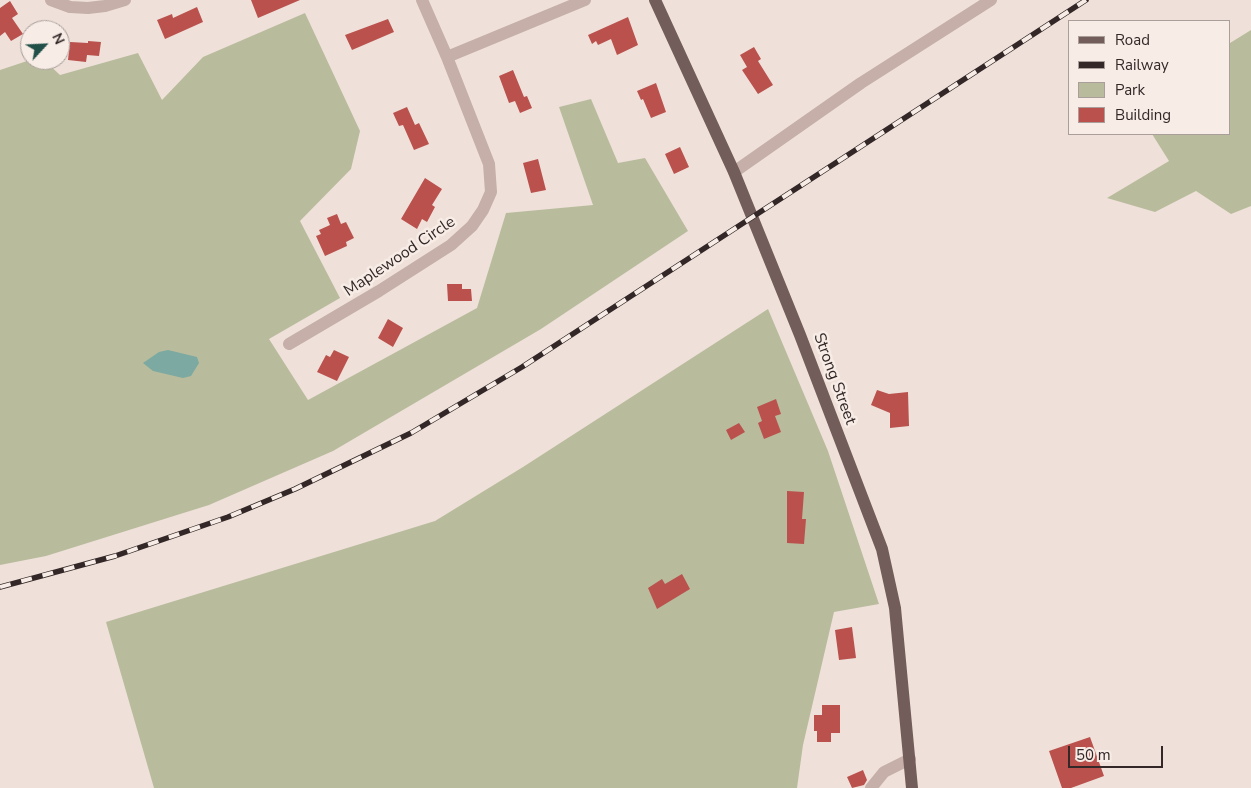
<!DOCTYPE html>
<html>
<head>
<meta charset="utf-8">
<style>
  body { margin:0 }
  #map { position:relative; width:1251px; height:788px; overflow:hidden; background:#efe1da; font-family:"Nunito Sans",sans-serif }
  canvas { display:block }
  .legend { position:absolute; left:1068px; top:20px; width:162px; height:115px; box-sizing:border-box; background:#f7ece6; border:1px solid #a99e9a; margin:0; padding:6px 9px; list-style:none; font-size:15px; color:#332827 }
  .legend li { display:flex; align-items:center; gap:10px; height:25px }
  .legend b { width:25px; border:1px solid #a99e9a }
  .north { position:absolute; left:20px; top:20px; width:50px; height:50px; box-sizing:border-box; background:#f7ece6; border:1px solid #a99e9a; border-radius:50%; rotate:65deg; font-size:14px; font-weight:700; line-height:20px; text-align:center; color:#332827 }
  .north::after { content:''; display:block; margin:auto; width:18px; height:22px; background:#215049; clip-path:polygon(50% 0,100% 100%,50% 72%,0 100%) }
  .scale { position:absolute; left:1068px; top:746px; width:95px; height:22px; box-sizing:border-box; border:2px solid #332827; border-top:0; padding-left:6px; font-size:15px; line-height:18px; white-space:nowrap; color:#332827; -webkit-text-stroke:4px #f7ece6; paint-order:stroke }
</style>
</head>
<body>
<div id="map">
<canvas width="1251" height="788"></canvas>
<ul class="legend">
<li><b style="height:6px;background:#735d5a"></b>Road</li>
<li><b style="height:6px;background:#332827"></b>Railway</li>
<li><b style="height:14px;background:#b8bc9c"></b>Park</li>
<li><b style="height:14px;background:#ba514d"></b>Building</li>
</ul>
<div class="north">N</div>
<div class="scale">50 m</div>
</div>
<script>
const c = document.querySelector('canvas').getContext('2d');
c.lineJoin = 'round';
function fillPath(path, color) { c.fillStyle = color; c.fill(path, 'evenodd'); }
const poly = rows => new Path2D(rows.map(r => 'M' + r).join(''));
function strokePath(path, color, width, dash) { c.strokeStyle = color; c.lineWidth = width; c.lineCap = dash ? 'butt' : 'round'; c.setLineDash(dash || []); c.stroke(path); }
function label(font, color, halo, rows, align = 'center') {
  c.font = font + ' "Nunito Sans",sans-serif'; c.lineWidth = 5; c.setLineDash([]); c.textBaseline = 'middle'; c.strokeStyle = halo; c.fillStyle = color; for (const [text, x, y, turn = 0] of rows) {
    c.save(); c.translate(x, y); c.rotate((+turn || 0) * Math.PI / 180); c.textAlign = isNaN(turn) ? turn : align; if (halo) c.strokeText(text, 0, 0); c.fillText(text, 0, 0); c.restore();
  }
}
const green = poly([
  [305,13,360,131,351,169,300,221,340,298,269,339,308,400,477,308,506,213,593,205,559,107,591,99,618,163,645,158,688,231,541,329,333,451,209,505,46,556,0,565,0,70,30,60,44,60,60,75,138,53,162,100,203,57],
  [1251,30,1251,206,1231,214,1196,191,1155,212,1107,198,1169,161,1152,134,1230,134,1230,43],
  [768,309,828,451,879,604,834,612,803,745,797,788,154,788,106,622,435,521,523,467]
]);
const water = poly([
  [168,350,197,357,199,363,191,376,183,378,153,371,143,363,159,352]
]);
const building = poly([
  [251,0,300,0,258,18],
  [10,1,18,14,12,18,23,34,11,41,5,32,0,36,0,8],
  [197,7,203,22,165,39,157,20,172,14,173,18],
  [628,17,638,45,617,55,611,39,598,45,596,41,592,44,588,35],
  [388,19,394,32,352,50,345,35],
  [88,41,101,42,99,56,87,55,86,62,68,60,70,42,88,43],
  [754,47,761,59,758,61,773,85,758,94,742,70,747,67,740,55],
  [513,70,524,97,527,96,532,108,520,113,515,101,509,103,499,76],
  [656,83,666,112,651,118,643,99,641,100,637,91],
  [407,107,415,125,419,123,429,144,414,150,403,125,399,126,393,113],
  [680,147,689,167,674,174,665,154],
  [538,159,546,190,531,193,523,163],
  [425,178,442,189,432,205,435,207,427,222,422,219,417,229,401,219],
  [337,214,341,224,346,222,354,238,346,242,347,246,325,256,316,236,321,234,319,230,330,225,327,218],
  [447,284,462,284,462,289,471,289,472,301,448,301],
  [388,319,403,328,393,347,378,338],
  [334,350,349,357,337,381,317,372,326,355,330,357],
  [877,390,889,394,908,392,909,426,890,428,890,413,871,405],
  [776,399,781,414,775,416,781,432,764,439,758,423,762,421,757,407],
  [739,423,745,432,731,440,726,430],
  [787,491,804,492,802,519,806,519,804,544,787,543],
  [682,574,690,589,657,609,648,588,662,579,665,584],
  [852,627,856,658,839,660,835,630],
  [822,705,840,705,840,733,831,733,831,742,817,742,817,731,814,731,814,715,822,715],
  [1090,737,1104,776,1071,788,1062,788,1049,751],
  [863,770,867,780,864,785,852,788,847,777]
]);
const minor = poly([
  [51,0,70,7,88,8,105,6,125,0],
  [422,0,447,57,585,0],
  [734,172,861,83,991,0],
  [289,344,379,291,451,245,472,226,483,210,491,192,489,164,447,57],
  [871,788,884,772,910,759]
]);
const major = poly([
  [655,0,734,172,800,335,882,549,895,608,912,788]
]);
const rail = poly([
  [0,587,115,556,228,517,295,489,411,433,522,367,1086,0]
]);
const streetNames = [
  ["Maplewood Circle",400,257,-34],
  ["Strong Street",834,379,70]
];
fillPath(green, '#b8bc9c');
fillPath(water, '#7ca9a1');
fillPath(building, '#ba514d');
strokePath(minor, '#c5afa8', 12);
strokePath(major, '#735d5a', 12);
strokePath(rail, '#332827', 5.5);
strokePath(rail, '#f7ece6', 4, [11]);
label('16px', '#332827', '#f7ece6', streetNames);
</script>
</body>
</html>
